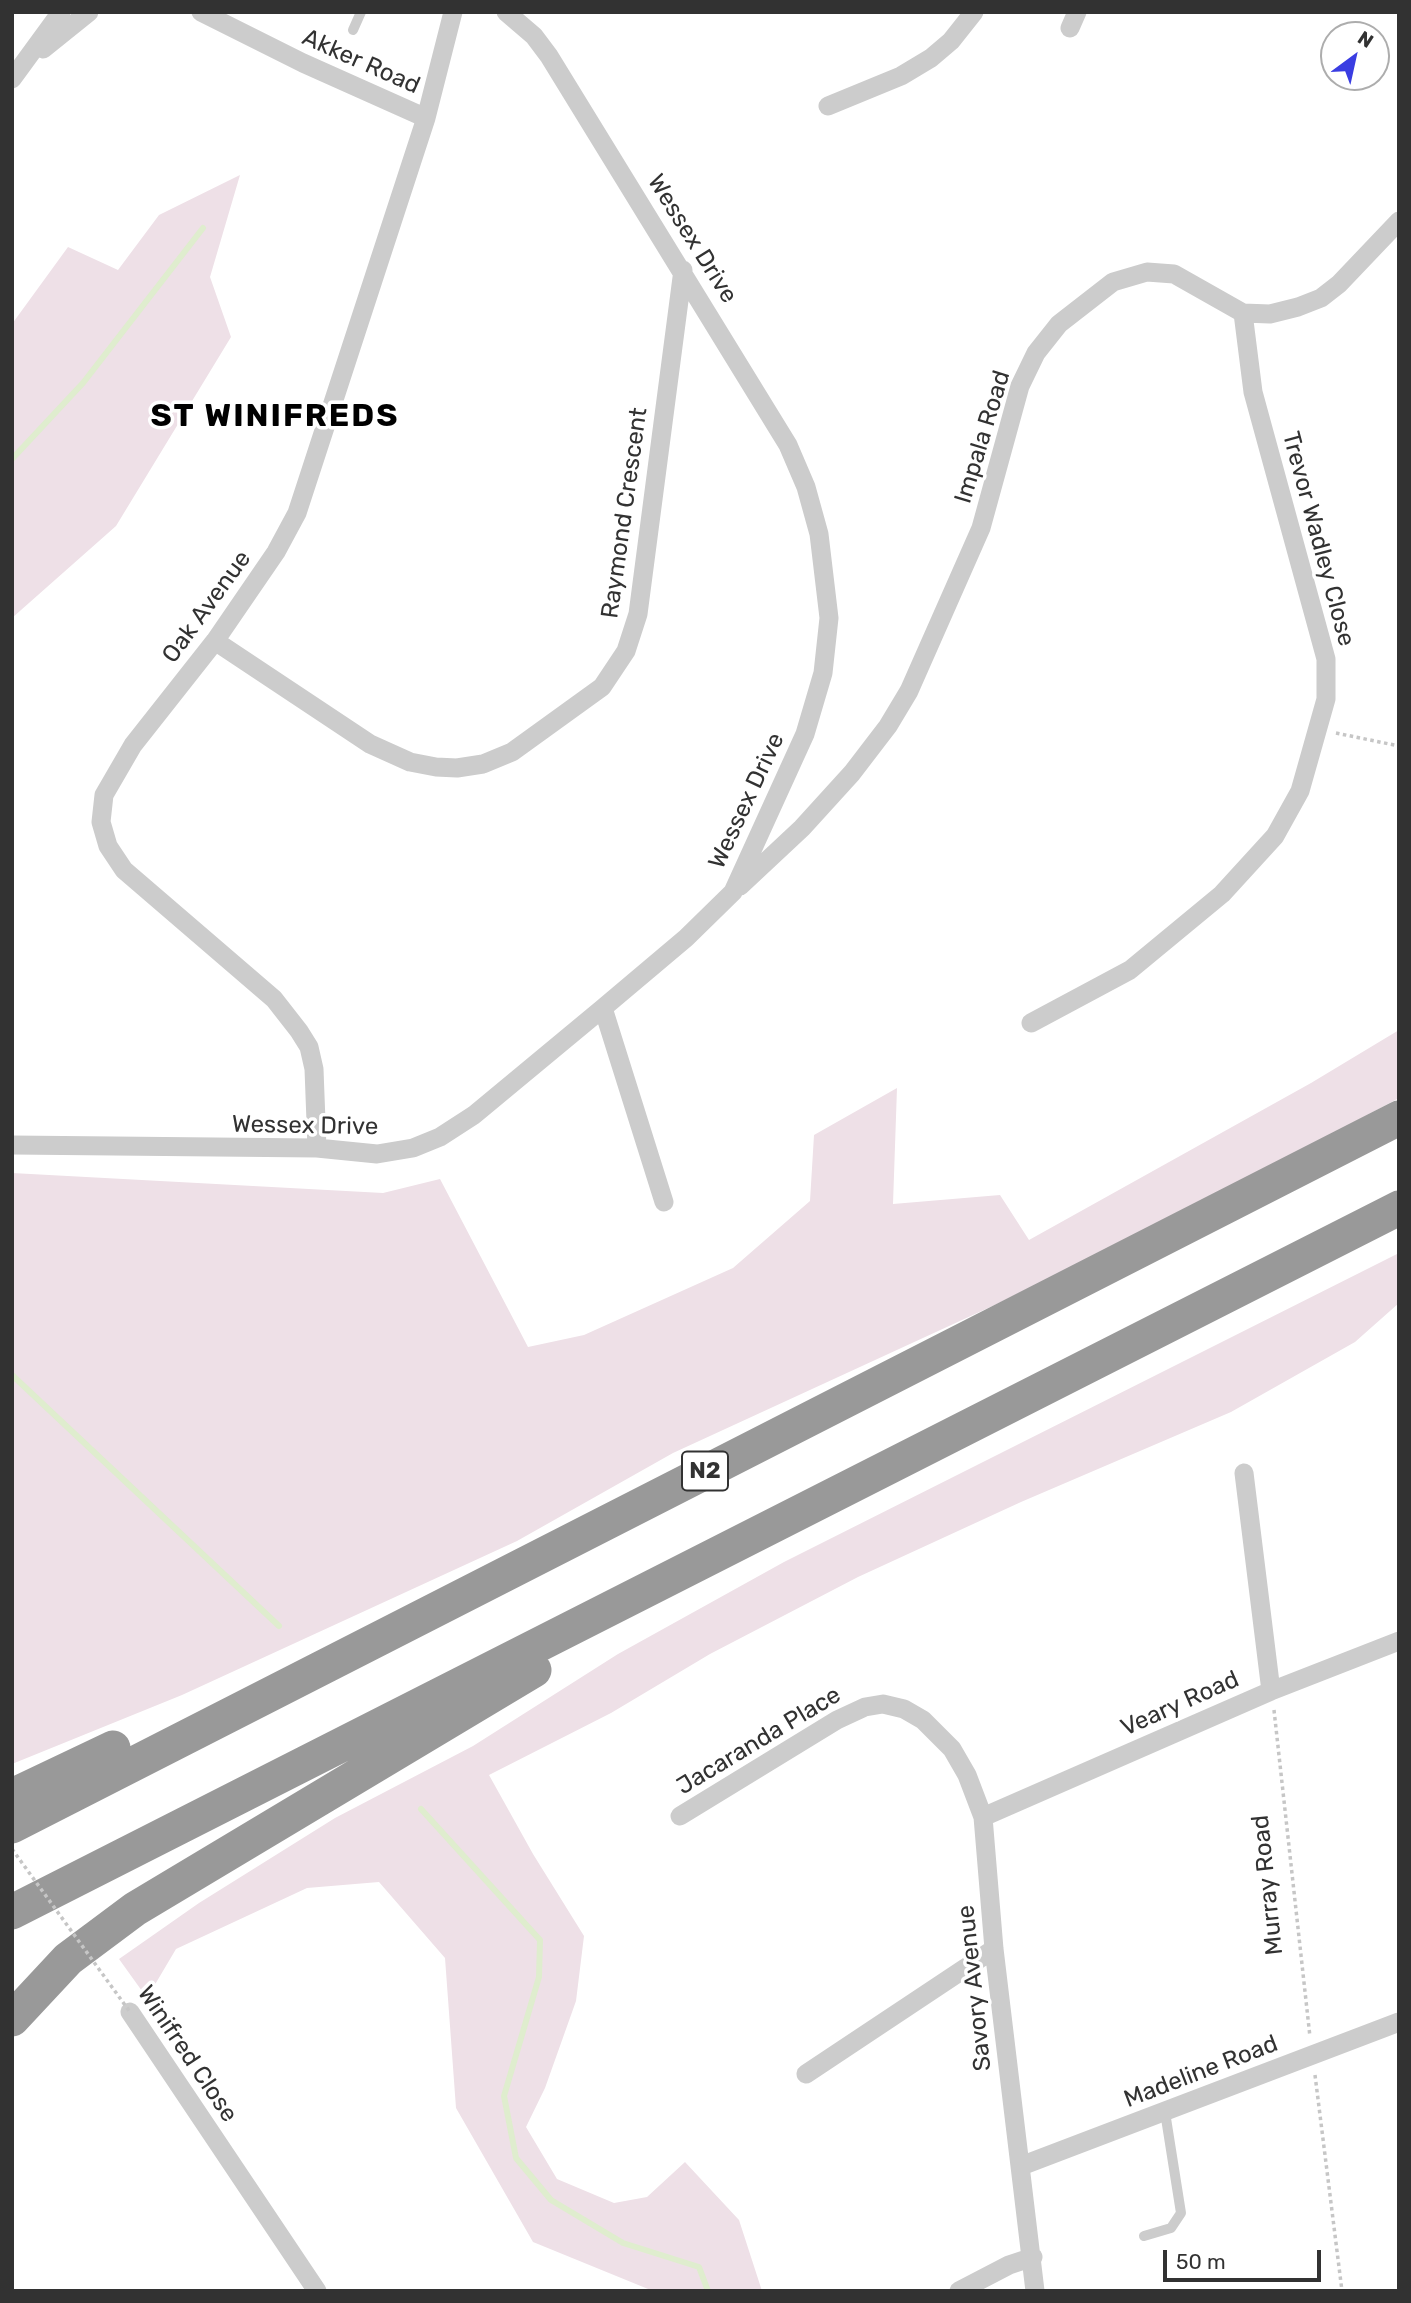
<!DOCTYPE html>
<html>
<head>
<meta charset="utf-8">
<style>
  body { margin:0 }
  #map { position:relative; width:1411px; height:2303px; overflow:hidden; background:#fff; font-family:Rubik,sans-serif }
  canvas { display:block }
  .frame { position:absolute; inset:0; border:14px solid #323232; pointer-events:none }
  .north { position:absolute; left:1320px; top:21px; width:70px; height:70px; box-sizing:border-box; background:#fff; border:2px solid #adadad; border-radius:50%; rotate:33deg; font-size:19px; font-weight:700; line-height:28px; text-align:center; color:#323232 }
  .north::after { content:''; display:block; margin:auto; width:24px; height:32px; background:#3a3de2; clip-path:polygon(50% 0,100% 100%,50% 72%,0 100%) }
  .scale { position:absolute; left:1163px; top:2250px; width:158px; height:32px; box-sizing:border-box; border:4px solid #323232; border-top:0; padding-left:9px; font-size:21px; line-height:24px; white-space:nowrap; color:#323232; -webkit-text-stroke:5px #fff; paint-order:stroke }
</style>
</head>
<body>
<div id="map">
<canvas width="1411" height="2303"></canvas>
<div class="frame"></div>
<div class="north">N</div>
<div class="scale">50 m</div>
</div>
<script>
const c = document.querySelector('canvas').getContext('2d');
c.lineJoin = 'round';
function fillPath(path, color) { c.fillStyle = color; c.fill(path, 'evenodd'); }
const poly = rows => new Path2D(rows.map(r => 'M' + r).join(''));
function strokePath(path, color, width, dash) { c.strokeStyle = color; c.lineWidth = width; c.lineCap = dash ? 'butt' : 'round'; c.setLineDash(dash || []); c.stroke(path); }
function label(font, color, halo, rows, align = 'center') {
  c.font = font + ' Rubik,sans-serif'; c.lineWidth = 7; c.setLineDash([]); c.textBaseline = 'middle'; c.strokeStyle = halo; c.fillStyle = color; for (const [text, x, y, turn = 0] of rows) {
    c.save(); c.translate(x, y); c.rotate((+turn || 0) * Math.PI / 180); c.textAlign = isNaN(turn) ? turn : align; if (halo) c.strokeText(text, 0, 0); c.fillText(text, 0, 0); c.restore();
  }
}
const green = poly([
  [240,175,210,277,231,337,116,526,12,618,12,324,68,247,118,270,159,215],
  [1399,1030,1399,1098,1252,1177,999,1303,673,1453,517,1541,182,1695,12,1764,12,1173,383,1193,440,1179,528,1347,584,1335,733,1268,810,1201,814,1135,897,1088,893,1204,1000,1195,1029,1240,1311,1083],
  [1399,1253,1399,1303,1355,1342,1231,1412,1021,1502,858,1577,710,1654,611,1713,489,1775,533,1854,584,1936,576,2001,545,2088,526,2127,557,2179,614,2203,647,2197,685,2162,739,2220,762,2291,653,2291,533,2242,456,2108,445,1958,379,1882,307,1888,176,1949,147,1998,119,1959,199,1903,335,1818,473,1746,618,1654,784,1562]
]);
const stream = poly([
  [12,459,83,383,203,228],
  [12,1375,279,1626],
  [421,1809,540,1940,539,1977,504,2096,516,2158,551,2200,623,2243,699,2267,708,2291]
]);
const path = poly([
  [1336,733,1399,746],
  [1274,1710,1310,2037],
  [1315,2075,1342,2291]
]);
const service = poly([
  [353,30,361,12],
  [1144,2236,1171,2228,1181,2213,1165,2112]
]);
const minor = poly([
  [201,12,303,63,426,118],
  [1070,28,1077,12],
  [43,49,89,12],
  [12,79,61,12],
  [828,106,901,76,931,58,951,41,974,12],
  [215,641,370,744,410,762,436,767,457,768,483,764,512,752,602,687,626,651,638,614,683,270],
  [740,886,802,828,852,773,888,726,909,691,981,528,1020,386,1036,353,1059,324,1113,282,1147,272,1174,274,1243,313,1270,314,1298,307,1321,298,1339,284,1399,221],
  [603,1008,664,1202],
  [1031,1023,1130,970,1222,894,1275,836,1300,791,1326,699,1326,659,1253,392,1243,313],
  [12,1145,317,1148,377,1154,413,1148,440,1137,474,1115,603,1008,686,938,733,892,805,734,823,673,829,618,819,534,806,487,788,445,549,56,534,36,506,12],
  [317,1148,314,1069,309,1047,299,1031,274,999,124,870,108,846,101,822,104,795,133,745,215,641,276,552,297,513,426,118,453,12],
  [1244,1473,1271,1691],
  [680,1816,837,1720,865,1707,883,1704,904,1709,923,1720,952,1749,967,1775,983,1817,994,1949,1035,2291],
  [983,1817,1271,1691,1399,1641],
  [130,2012,317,2291],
  [806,2074,994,1949],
  [1021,2166,1399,2022],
  [959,2291,1009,2265,1033,2257]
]);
const motorway = poly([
  [12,1796,113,1748],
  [12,1826,1399,1118],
  [12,1912,1399,1208],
  [12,2019,68,1959,135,1909,534,1670]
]);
const pathBridge = poly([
  [12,1849,130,2012]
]);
const shields = [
  [705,1471,46]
];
const shieldNames = [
  ["N2",705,1471]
];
const streetNames = [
  ["Akker Road",361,62,24],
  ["Wessex Drive",692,239,58],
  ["Impala Road",983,437,-73],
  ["Raymond Crescent",625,513,-82],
  ["Trevor Wadley Close",1318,539,75],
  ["Oak Avenue",207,607,-54],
  ["Wessex Drive",747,801,-65],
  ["Wessex Drive",305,1126,1],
  ["Veary Road",1180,1704,-24],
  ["Jacaranda Place",759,1741,-31],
  ["Murray Road",1268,1885,-96],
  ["Savory Avenue",975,1988,-96],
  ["Winifred Close",187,2054,56],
  ["Madeline Road",1201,2072,-21]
];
const districtNames = [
  ["ST WINIFREDS",275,417]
];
fillPath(green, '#eee0e7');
strokePath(stream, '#dfedce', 6);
strokePath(path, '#c6c6c6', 3.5, [3.5, 3.5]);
strokePath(service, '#ccc', 10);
strokePath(minor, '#ccc', 19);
strokePath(motorway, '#999', 35);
strokePath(pathBridge, '#c6c6c6', 3.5, [3.5, 3.5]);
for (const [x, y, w] of shields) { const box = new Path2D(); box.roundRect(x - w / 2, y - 19.5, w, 39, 5); c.fillStyle = '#fff'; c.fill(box); strokePath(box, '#323232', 2); }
label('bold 23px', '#323232', null, shieldNames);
label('24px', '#323232', '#fff', streetNames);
c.letterSpacing = '2px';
label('bold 32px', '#000', '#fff', districtNames);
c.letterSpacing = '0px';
</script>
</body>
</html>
